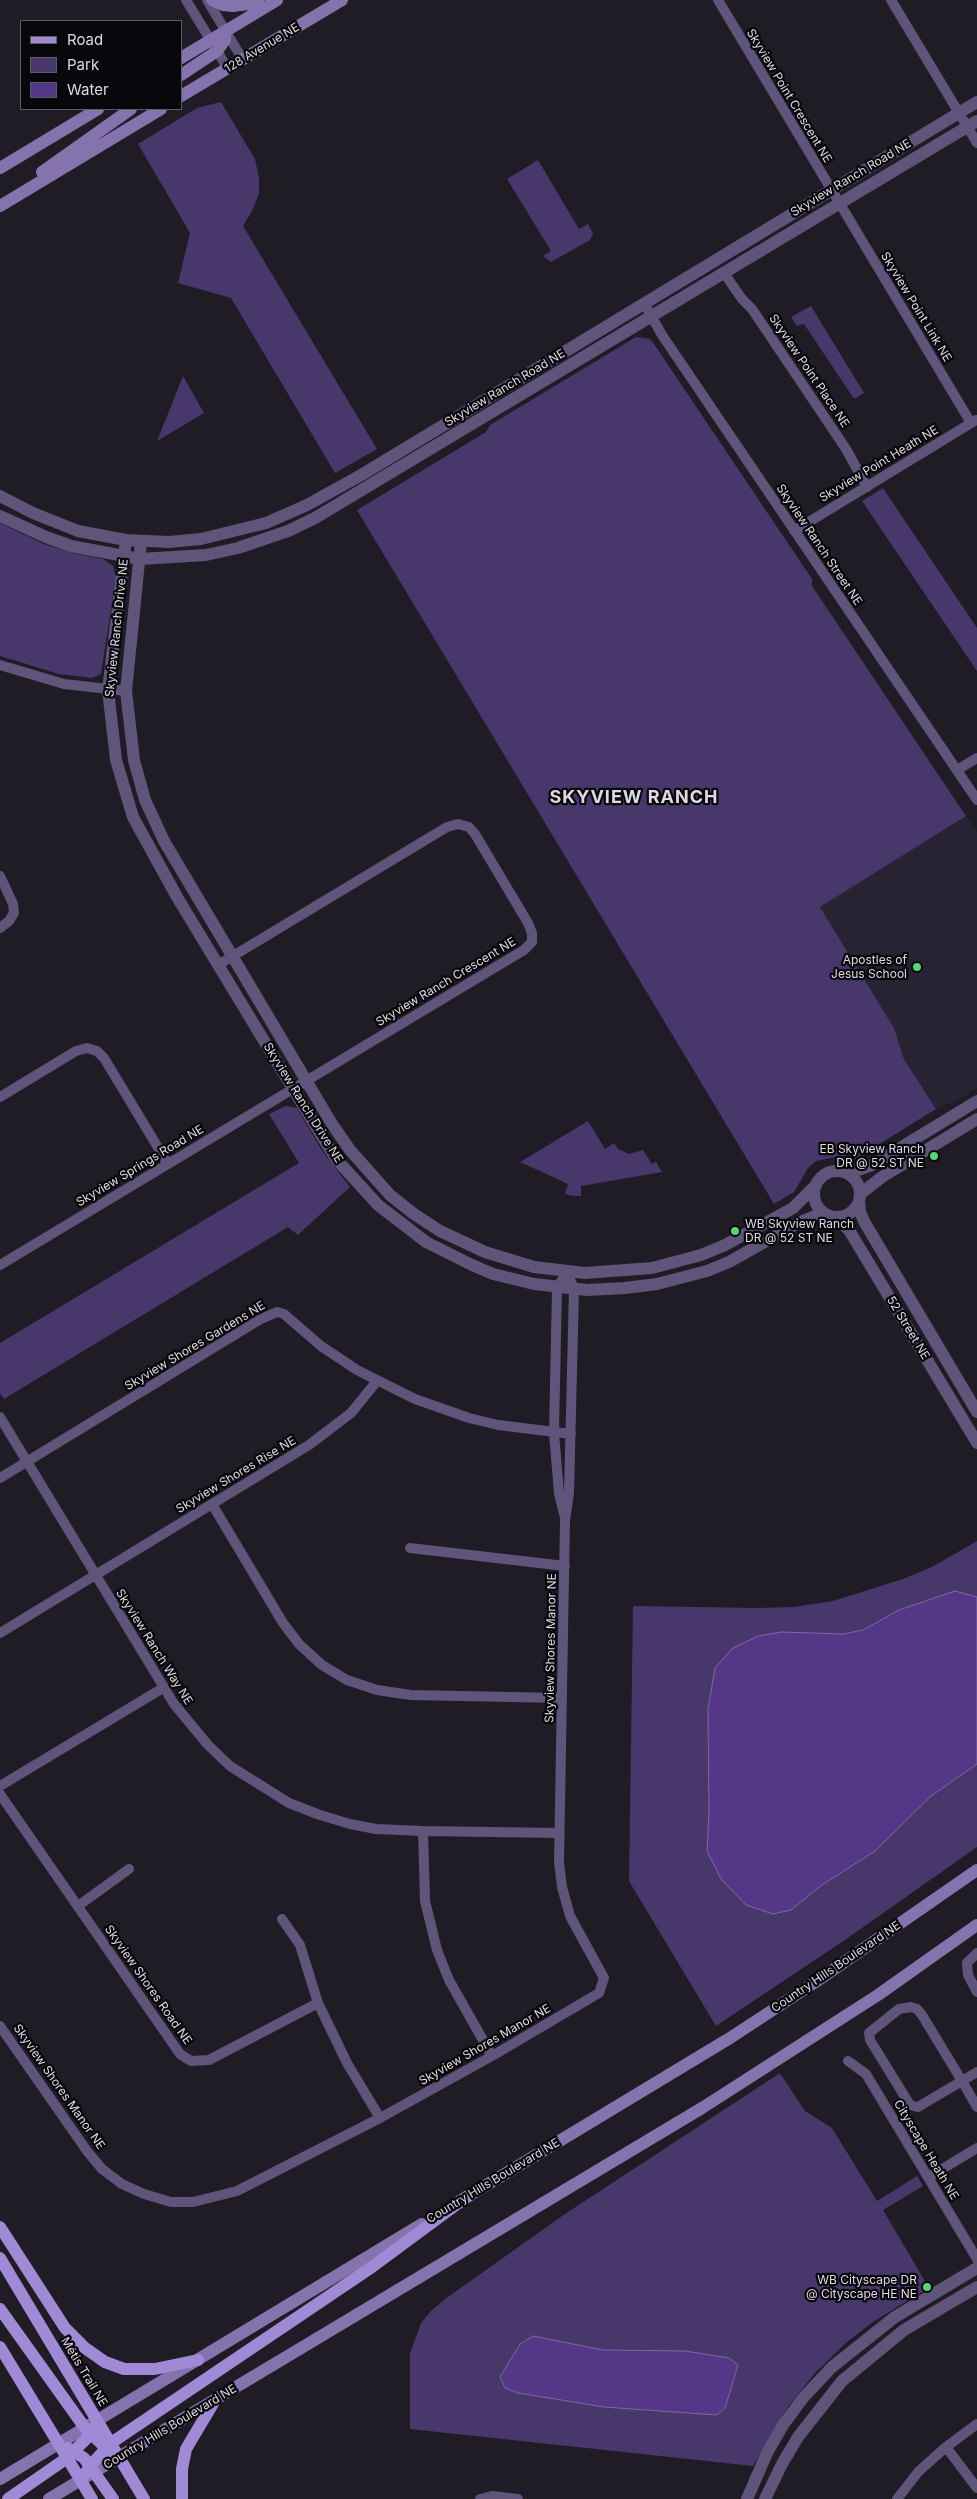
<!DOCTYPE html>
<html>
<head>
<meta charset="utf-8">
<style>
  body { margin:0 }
  #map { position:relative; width:977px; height:2499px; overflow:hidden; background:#1f1c26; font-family:Inter,sans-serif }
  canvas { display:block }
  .legend { position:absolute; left:20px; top:20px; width:162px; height:90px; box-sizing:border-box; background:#08070b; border:1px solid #5d5c61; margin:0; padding:6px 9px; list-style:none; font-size:15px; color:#dddbe2 }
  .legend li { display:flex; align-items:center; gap:10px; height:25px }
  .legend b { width:25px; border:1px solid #5d5c61 }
</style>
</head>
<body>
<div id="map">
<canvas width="977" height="2499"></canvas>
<ul class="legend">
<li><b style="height:6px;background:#a18ad5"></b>Road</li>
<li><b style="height:14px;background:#48376b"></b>Park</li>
<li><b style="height:14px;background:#553788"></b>Water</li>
</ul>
</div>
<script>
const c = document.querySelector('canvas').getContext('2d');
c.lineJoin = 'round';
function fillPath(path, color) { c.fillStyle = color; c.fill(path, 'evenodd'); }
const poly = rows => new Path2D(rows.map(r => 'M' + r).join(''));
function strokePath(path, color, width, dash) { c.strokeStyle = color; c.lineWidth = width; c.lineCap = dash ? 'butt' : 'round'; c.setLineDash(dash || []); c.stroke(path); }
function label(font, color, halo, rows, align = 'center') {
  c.font = font + ' Inter,sans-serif'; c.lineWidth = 4.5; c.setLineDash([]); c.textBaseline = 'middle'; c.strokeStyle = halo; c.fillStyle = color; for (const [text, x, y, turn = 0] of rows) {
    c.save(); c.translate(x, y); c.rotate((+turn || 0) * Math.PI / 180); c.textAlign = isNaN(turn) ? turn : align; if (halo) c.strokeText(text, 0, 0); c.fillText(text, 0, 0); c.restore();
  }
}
const built = poly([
  [966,816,977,832,977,1088,958,1100,936,1109,904,1059,894,1028,820,907]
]);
const green = poly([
  [221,102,255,159,259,178,259,193,252,211,243,226,377,449,335,473,231,298,178,283,190,233,138,144,197,108],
  [538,160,579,229,588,224,593,234,590,240,551,262,543,256,551,251,507,179],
  [811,306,864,393,854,399,804,324,797,326,791,317],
  [636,337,650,339,654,344,812,579,812,586,966,816,820,907,894,1028,904,1059,936,1109,855,1159,836,1157,816,1161,808,1168,794,1192,774,1204,357,510,486,432,490,425],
  [183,376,204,413,157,441],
  [883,488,977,628,977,671,862,501],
  [0,523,44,544,73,553,103,559,113,566,116,576,101,674,92,678,59,674,0,656],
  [286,1106,297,1108,321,1149,350,1187,298,1235,288,1227,4,1399,0,1393,0,1343,299,1163,269,1114],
  [588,1121,605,1149,614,1143,618,1149,629,1154,643,1150,652,1164,656,1162,662,1172,581,1186,581,1196,573,1196,565,1194,568,1184,520,1162],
  [977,1541,977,1847,842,1942,716,2026,629,1881,633,1606,758,1608,794,1607,833,1601,903,1579,932,1567],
  [780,2073,805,2111,832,2128,877,2201,917,2176,923,2186,883,2210,929,2288,874,2321,847,2342,815,2373,787,2408,753,2466,410,2429,410,2353,421,2323,431,2311,445,2299,565,2214]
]);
const water = poly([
  [955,1591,977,1597,977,1764,931,1796,875,1851,822,1885,791,1910,773,1914,746,1905,721,1879,707,1851,709,1813,708,1709,715,1668,733,1648,758,1636,781,1632,843,1634,863,1630,899,1610,955,1591],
  [533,2336,603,2350,685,2351,729,2358,738,2365,725,2408,717,2415,604,2407,518,2393,505,2388,500,2377,520,2344,533,2336]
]);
const minor = poly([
  [186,0,228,69],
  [207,0,243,60],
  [718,0,971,423],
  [891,0,977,143],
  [724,273,742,299,752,309,846,449,867,487],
  [644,303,662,335,977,800],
  [794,531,976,420],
  [0,665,64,684,126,691],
  [957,770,977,758],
  [0,876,13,904,14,913,9,921,0,928],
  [0,1097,76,1051,87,1048,97,1051,104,1058,168,1164],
  [0,1265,524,950,532,942,532,933,528,923,475,834,469,827,458,824,447,827,218,965],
  [0,1417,174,1704,208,1745,230,1766,289,1803,320,1815,350,1824,376,1829,423,1831,559,1833],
  [0,1478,259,1320,277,1312,284,1314,321,1346,357,1370,415,1399,469,1418,498,1425,571,1434],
  [212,1504,283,1623,299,1644,322,1665,347,1680,377,1690,411,1695,561,1698],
  [564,1514,559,1493,554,1433,557,1288,567,1272],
  [410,1548,565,1566],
  [0,1633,309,1445,351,1413,377,1381],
  [0,1786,163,1688],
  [0,1794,180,2054,191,2061,209,2060,318,2003,347,2063,380,2118],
  [423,1831,425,1901,437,1950,449,1980,492,2056],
  [78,1906,129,1869],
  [282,1919,300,1945,318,2003],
  [977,1953,967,1963,968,1975,977,1992],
  [0,2026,87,2151,102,2169,122,2184,144,2194,171,2202,193,2202,237,2191,380,2118,492,2056,599,1993,604,1978,570,1916,562,1887,559,1862,565,1520,569,1493,574,1289,567,1272],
  [848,2061,866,2074,977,2259],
  [977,2072,962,2081,918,2107,910,2105,870,2040,869,2033,899,2009,911,2007,917,2009,922,2015,962,2081,977,2107],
  [929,2177,977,2148],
  [946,2447,977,2488],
  [480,2499,492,2496,518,2499],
  [897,2499,919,2471,946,2447,977,2424]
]);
const tertiary = poly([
  [0,496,33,513,78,531,126,540,169,542,201,539,266,523,307,505,363,474,977,102],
  [0,516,46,537,71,546,140,559,206,555,238,548,288,531,315,518,977,121],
  [126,540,108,690,116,760,133,817,177,897,321,1135,337,1160,378,1205,426,1242,472,1265,493,1274,534,1284,587,1290,625,1288,657,1284,707,1271,729,1262,800,1222,815,1216,826,1215],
  [141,542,126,691,134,760,145,800,164,841,332,1124,350,1150,390,1195,414,1214,440,1231,485,1252,534,1267,585,1273,652,1268,701,1255,725,1245,793,1208,814,1187],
  '814 1194a23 23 0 1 1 46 0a23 23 0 1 1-46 0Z',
  [843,1171,855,1171,872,1165,977,1101],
  [860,1194,882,1177,977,1119],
  [859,1201,860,1212,865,1223,977,1412],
  [834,1217,849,1230,977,1443],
  [747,2499,767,2453,783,2425,803,2398,832,2367,895,2317,977,2268],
  [765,2499,782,2464,798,2437,842,2381,904,2330,977,2287]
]);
const secondary = poly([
  [212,0,223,5,233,6,248,4,258,0],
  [181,58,277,0],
  [181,75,217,51,225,40,225,31],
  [181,96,342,0],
  [0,168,98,109],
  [42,172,131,109],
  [0,206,161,109],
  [460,2201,730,2038,817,1981,977,1870],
  [0,2479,422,2224],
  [49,2499,702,2108,878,1995,977,1925]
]);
const primary = poly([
  [0,2227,65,2328,85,2348,105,2362,124,2369,155,2369,198,2360],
  [0,2258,144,2499],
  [0,2309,85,2428,111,2453],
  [0,2347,92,2499],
  [68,2448,84,2458,113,2499],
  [81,2480,90,2466,111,2443,372,2267,468,2196],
  [8,2499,67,2458,90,2435,94,2428],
  [182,2499,182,2469,186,2449,214,2402]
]);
const markers = [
  [917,967,5,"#53d672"],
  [934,1156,5,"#53d672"],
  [735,1231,5,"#53d672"],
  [927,2287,5,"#53d672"]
];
const streetNames = [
  ["128 Avenue NE",262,48,-31],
  ["Skyview Point Crescent NE",789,96,59],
  ["Skyview Ranch Road NE",851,178,-31],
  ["Skyview Point Link NE",916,307,59],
  ["Skyview Point Place NE",809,371,56],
  ["Skyview Ranch Road NE",505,388,-31],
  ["Skyview Point Heath NE",879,464,-31],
  ["Skyview Ranch Street NE",819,545,56],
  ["Skyview Ranch Drive NE",117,628,-84],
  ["Skyview Ranch Crescent NE",446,982,-31],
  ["Skyview Ranch Drive NE",303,1103,58],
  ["Skyview Springs Road NE",140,1166,-31],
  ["52 Street NE",908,1328,59],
  ["Skyview Shores Gardens NE",195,1346,-31],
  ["Skyview Shores Rise NE",236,1475,-31],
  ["Skyview Ranch Way NE",154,1647,58],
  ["Skyview Shores Manor NE",551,1648,-89],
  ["Country Hills Boulevard NE",836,1967,-34],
  ["Skyview Shores Road NE",148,1985,55],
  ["Skyview Shores Manor NE",485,2045,-30],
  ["Skyview Shores Manor NE",59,2087,55],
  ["Cityscape Heath NE",926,2150,59],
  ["Country Hills Boulevard NE",493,2181,-31],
  ["Métis Trail NE",84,2372,59],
  ["Country Hills Boulevard NE",170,2427,-31]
];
const poiNames = [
  ["Apostles of",907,960],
  ["Jesus School",907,974],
  ["EB Skyview Ranch",924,1149],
  ["DR @ 52 ST NE",924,1163],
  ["WB Skyview Ranch",745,1224,"left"],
  ["DR @ 52 ST NE",745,1238,"left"],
  ["WB Cityscape DR",917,2280],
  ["@ Cityscape HE NE",917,2294]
];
const districtNames = [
  ["SKYVIEW RANCH",634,798]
];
fillPath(built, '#272332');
fillPath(green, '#48376b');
fillPath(water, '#553788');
strokePath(water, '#7e68a3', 1);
strokePath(minor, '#5f5479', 10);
strokePath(tertiary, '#5f5479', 12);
strokePath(secondary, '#8473ad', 12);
strokePath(primary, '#a18ad5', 12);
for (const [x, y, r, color] of markers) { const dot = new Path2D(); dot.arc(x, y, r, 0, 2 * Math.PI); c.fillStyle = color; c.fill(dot); strokePath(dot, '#08070b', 2); }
label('12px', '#dddbe2', '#08070b', streetNames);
label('12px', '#dddbe2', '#08070b', poiNames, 'right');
c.letterSpacing = '1px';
label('bold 18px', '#dddbe2', '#08070b', districtNames);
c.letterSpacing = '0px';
</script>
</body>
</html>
